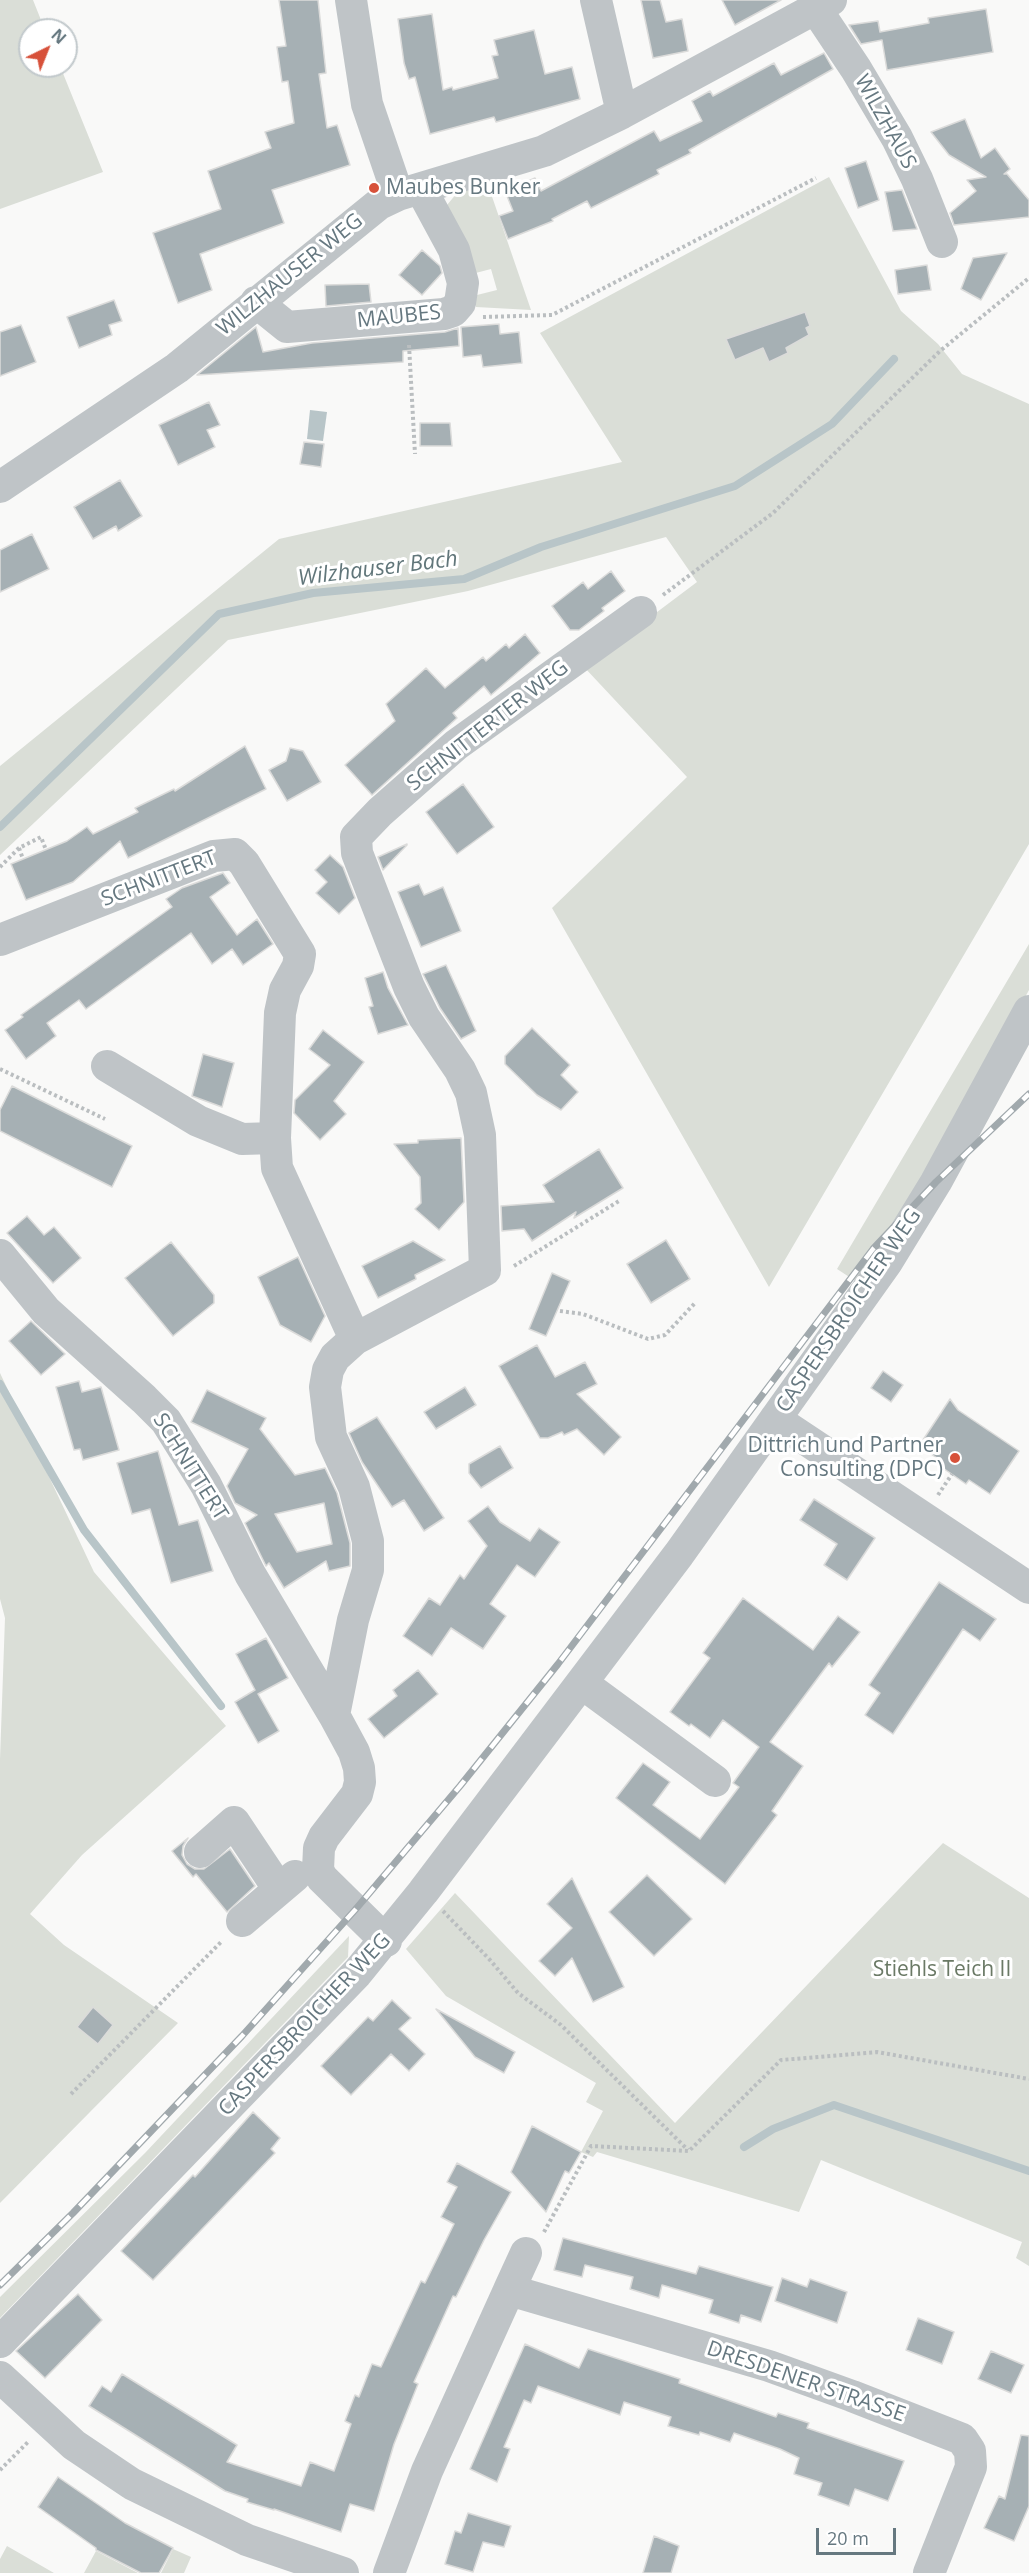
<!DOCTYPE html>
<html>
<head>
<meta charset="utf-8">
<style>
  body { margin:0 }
  #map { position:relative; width:1029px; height:2573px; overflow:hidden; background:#f9f9f8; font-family:"Open Sans",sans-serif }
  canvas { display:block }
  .north { position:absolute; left:18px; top:18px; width:60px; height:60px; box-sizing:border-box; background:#fff; border:2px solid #c2c9cc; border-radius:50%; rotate:43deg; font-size:16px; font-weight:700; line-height:24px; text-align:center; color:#667880 }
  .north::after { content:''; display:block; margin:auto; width:21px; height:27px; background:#d7513a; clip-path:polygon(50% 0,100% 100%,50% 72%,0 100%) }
  .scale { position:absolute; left:816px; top:2528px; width:80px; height:27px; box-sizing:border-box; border:3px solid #667880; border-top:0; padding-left:8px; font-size:18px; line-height:21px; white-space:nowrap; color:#667880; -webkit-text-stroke:4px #fff; paint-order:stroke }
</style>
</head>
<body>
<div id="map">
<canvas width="1029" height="2573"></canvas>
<div class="north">N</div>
<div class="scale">20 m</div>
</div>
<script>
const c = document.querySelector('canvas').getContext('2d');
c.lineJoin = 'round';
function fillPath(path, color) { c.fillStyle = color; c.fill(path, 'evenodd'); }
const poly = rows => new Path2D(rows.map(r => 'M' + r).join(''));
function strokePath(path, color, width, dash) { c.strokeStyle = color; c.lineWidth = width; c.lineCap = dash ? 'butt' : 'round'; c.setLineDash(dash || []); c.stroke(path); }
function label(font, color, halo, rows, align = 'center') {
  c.font = font + ' "Open Sans",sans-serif'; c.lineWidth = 6; c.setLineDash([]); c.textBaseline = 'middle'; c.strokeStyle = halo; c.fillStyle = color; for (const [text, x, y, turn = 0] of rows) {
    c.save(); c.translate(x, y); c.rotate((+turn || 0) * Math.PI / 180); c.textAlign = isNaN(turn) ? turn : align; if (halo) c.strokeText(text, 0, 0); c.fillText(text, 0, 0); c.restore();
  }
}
const green = poly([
  [0,0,33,0,45,30,30,30,30,66,60,66,103,172,0,209],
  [829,177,901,311,938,344,962,374,1029,404,1029,844,769,1287,552,908,687,777,584,667,697,582,666,537,468,591,228,640,0,855,0,766,279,539,622,462,540,333],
  [487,182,531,310,476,307,473,296,497,290,491,269,468,275,447,205,457,193],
  [1029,944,1029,990,960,1116,857,1282,837,1269],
  [0,1373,94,1572,226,1726,82,1855,30,1914,64,1945,178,2023,0,2203,0,1759,5,1618,0,1599],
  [943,1843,1029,1898,1029,2266,1016,2258,1022,2242,821,2160,799,2212,597,2152,593,2157,581,2152,603,2111,586,2102,596,2083,446,1996,406,1949,455,1893,675,2123],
  [349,1936,348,1957,0,2318,0,2297,145,2153],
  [7,2546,54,2573,0,2573,0,2559],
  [173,2549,191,2557,184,2573,161,2573],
  [96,2551,138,2573,84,2573]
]);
const water = poly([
  [310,410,327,412,323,441,307,439]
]);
const stream = poly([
  [0,827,219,614,313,593,464,579,541,547,735,486,832,424,894,359],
  [0,1384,84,1530,221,1706],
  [744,2147,773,2129,834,2105,1029,2171]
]);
const building = poly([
  [279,0,318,0,326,73,319,74,327,128,337,125,350,165,272,190,284,223,200,254,212,290,178,303,153,233,221,209,208,171,271,148,265,132,294,123,288,81,282,82,277,47,286,46,279,0],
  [641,0,660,0,666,22,682,19,688,51,653,58,641,0],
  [722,0,781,0,735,25,722,0],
  [986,9,993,52,887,70,882,40,861,44,849,25,878,21,880,32,929,23,928,18,986,9],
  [432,14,443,90,452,87,453,90,498,78,492,56,498,55,494,40,534,30,545,74,572,67,580,99,496,122,494,117,430,134,415,77,409,79,404,63,398,19,432,14],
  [824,53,833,69,689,150,691,153,657,170,659,174,591,208,587,201,552,219,553,221,508,239,499,216,513,211,505,191,535,178,541,191,654,131,660,141,702,121,692,101,710,91,713,96,774,63,781,75,824,53],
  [965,119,981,158,995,148,1010,169,1004,174,1007,174,1029,200,1029,217,954,225,950,213,976,191,967,180,986,177,949,155,931,132,965,119],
  [866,161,879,200,858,208,845,168,866,161],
  [902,190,917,229,893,231,885,192,902,190],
  [422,250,440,266,442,273,422,295,399,275,422,250],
  [1007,253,981,300,961,289,973,258,1007,253],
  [927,265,931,290,898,294,895,270,927,265],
  [369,284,371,302,326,306,325,285,369,284],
  [114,300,122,321,109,325,112,335,79,348,67,317,114,300],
  [805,312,810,326,806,328,809,335,786,348,788,353,769,362,763,348,735,360,726,339,805,312],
  [499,324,500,334,519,332,522,363,483,367,481,355,463,357,461,327,499,324],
  [21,325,36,362,0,376,0,332,21,325],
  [256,327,263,352,312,343,445,332,458,328,459,346,403,351,403,362,197,375,256,327],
  [209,402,220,425,207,430,215,447,178,465,159,425,209,402],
  [420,423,450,423,452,446,420,446,420,423],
  [304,442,324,444,321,467,300,464,304,442],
  [120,480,142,516,118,531,116,526,93,539,74,507,120,480],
  [32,534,49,569,0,592,0,550,32,534],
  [611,571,625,591,602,608,604,611,579,630,570,630,552,606,583,582,588,589,611,571],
  [525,634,540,653,491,695,484,686,453,713,457,718,372,795,345,765,395,721,386,704,426,668,445,688,483,657,486,661,506,644,509,648,525,634],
  [245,746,266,789,128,858,120,841,73,882,26,900,11,864,67,841,87,827,93,834,138,812,135,808,174,789,175,791,245,746],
  [290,748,303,751,321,782,287,801,269,770,286,761,290,748],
  [463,784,494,827,457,854,426,812,463,784],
  [407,844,407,845,383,870,378,857,407,844],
  [330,855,343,867,355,898,339,914,316,893,327,882,315,870,330,855],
  [223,873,230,883,210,897,237,935,257,919,273,944,243,965,232,949,212,964,191,933,86,1009,79,1000,47,1023,56,1036,26,1059,5,1030,23,1017,21,1015,172,907,166,899,182,888,223,873],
  [419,884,424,895,443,887,461,931,421,947,398,892,419,884],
  [446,965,476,1031,461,1039,440,1008,423,974,446,965],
  [383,972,388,988,408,1025,378,1034,369,1007,373,1006,365,978,383,972],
  [532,1028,570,1065,561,1075,578,1092,561,1110,537,1095,505,1064,505,1056,532,1028],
  [323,1030,364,1062,334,1101,346,1114,320,1140,294,1113,295,1100,330,1065,309,1049,323,1030],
  [203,1054,234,1063,222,1107,192,1096,203,1054],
  [12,1086,132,1146,112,1187,0,1131,0,1110,12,1086],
  [461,1138,464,1202,439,1230,415,1209,421,1203,420,1177,394,1144,418,1143,418,1140,461,1138],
  [599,1149,623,1188,574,1218,576,1212,532,1241,524,1229,502,1231,501,1206,554,1202,543,1185,599,1149],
  [27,1216,44,1235,54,1227,81,1258,53,1283,7,1233,27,1216],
  [666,1240,690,1279,651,1303,627,1264,666,1240],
  [413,1241,445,1260,415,1275,416,1279,378,1298,362,1266,413,1241],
  [171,1242,214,1295,214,1303,173,1336,125,1278,171,1242],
  [298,1257,325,1316,311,1342,280,1325,258,1277,298,1257],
  [552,1273,570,1281,546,1336,529,1329,552,1273],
  [31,1321,65,1354,41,1375,9,1341,31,1321],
  [537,1345,555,1377,585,1362,597,1384,577,1394,621,1437,604,1455,577,1429,564,1435,562,1432,548,1438,540,1438,499,1366,537,1345],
  [883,1371,903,1385,891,1402,871,1388,883,1371],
  [79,1381,82,1392,101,1387,119,1450,83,1460,80,1449,74,1450,56,1387,79,1381],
  [465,1387,476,1405,436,1429,424,1412,465,1387],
  [207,1390,266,1418,260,1429,295,1475,325,1468,337,1493,350,1543,350,1566,329,1571,326,1561,284,1588,269,1563,266,1566,245,1523,257,1515,235,1503,227,1486,248,1449,191,1422,207,1390],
  [324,1503,332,1544,297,1552,275,1514,324,1503],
  [950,1399,958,1410,1019,1451,990,1494,969,1480,966,1484,937,1464,940,1460,919,1446,950,1399],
  [377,1417,444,1518,424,1531,404,1500,392,1507,362,1462,349,1433,377,1417],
  [500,1446,513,1468,481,1488,469,1473,469,1464,500,1446],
  [158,1451,179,1525,198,1520,213,1571,171,1583,150,1509,132,1514,117,1463,158,1451],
  [814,1499,875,1538,847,1580,824,1565,837,1544,800,1520,814,1499],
  [488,1506,500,1522,530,1541,539,1528,560,1542,535,1577,517,1565,490,1604,506,1616,483,1649,451,1628,432,1656,403,1636,429,1598,440,1605,460,1575,464,1579,487,1546,468,1521,488,1506],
  [939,1582,996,1619,980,1641,963,1629,893,1734,865,1715,880,1693,869,1685,939,1582],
  [743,1598,813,1650,838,1616,860,1632,832,1667,829,1663,770,1742,803,1766,772,1811,777,1815,725,1884,616,1798,643,1763,670,1782,653,1805,700,1839,739,1787,733,1783,759,1747,723,1720,710,1738,691,1724,689,1726,670,1712,710,1658,703,1653,743,1598],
  [266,1638,288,1678,258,1694,279,1731,258,1743,235,1702,255,1690,236,1654,266,1638],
  [418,1670,438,1694,384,1738,368,1719,397,1696,393,1690,418,1670],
  [188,1838,183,1846,182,1855,187,1864,195,1869,204,1869,230,1849,255,1886,227,1912,196,1874,193,1877,172,1851,188,1838],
  [647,1875,692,1919,654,1956,609,1912,647,1875],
  [572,1878,624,1987,593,2002,572,1958,555,1976,539,1961,572,1928,547,1904,572,1878],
  [392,2000,411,2018,399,2029,425,2054,409,2071,391,2054,351,2095,321,2066,368,2017,373,2021,392,2000],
  [93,2007,113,2025,98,2044,77,2027,93,2007],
  [436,2009,515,2052,504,2073,475,2057,436,2009],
  [253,2112,280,2138,271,2149,275,2153,153,2280,121,2251,193,2175,195,2177,253,2112],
  [532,2126,581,2152,569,2173,565,2171,546,2212,511,2172,532,2126],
  [457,2163,511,2192,484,2240,456,2297,453,2296,414,2382,418,2384,394,2444,374,2511,350,2504,341,2532,274,2509,274,2510,247,2502,248,2499,225,2491,89,2406,102,2386,111,2392,122,2374,237,2445,227,2462,301,2486,310,2462,334,2471,351,2424,345,2421,355,2395,359,2397,372,2364,381,2367,421,2281,425,2283,454,2224,441,2217,457,2187,447,2182,457,2163],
  [563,2238,696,2274,699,2266,773,2287,761,2322,741,2315,739,2323,709,2313,713,2300,662,2285,659,2298,630,2289,633,2277,585,2265,582,2277,554,2270,563,2238],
  [782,2278,807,2287,810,2279,847,2292,837,2323,775,2301,782,2278],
  [78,2294,102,2320,45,2378,16,2351,78,2294],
  [918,2318,954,2332,942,2364,906,2350,918,2318],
  [525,2344,579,2368,588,2349,680,2379,679,2383,776,2417,778,2413,809,2423,807,2428,904,2461,888,2501,855,2489,849,2506,818,2495,822,2483,794,2474,799,2458,780,2449,734,2433,730,2442,700,2432,699,2435,668,2426,671,2417,624,2402,620,2415,538,2386,531,2403,524,2400,504,2447,510,2449,497,2482,470,2469,525,2344],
  [991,2351,1024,2365,1011,2393,978,2379,991,2351],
  [1021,2435,1029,2436,1029,2506,1014,2541,984,2528,999,2496,1005,2499,1021,2435],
  [58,2477,125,2523,173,2548,159,2573,141,2573,96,2550,96,2548,38,2507,58,2477],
  [468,2513,511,2526,504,2547,483,2542,473,2572,445,2564,455,2531,461,2533,468,2513],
  [654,2536,679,2546,671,2573,643,2573,654,2536]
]);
const path = poly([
  [483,317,552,315,816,178],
  [409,345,415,454],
  [663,595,773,513,940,351,1029,278],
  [19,848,23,859],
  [0,867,19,848,41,837,46,850],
  [0,1069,105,1119],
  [514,1266,619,1201],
  [560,1311,583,1314,648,1339,665,1335,695,1303],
  [938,1495,952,1474],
  [443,1911,490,1960,518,1993,561,2025,688,2150],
  [71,2094,222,1941],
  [544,2232,591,2146,689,2151,781,2060,877,2052,1029,2079],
  [0,2470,29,2441]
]);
const minor = poly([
  [351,0,367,104,398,195],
  [596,0,622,113],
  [816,9,856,69,897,138,917,179,942,242],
  [256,302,287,327,444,314,453,311,460,303,463,283,454,250,421,189],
  [0,487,177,368,379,204,398,195,544,151,622,113,831,0],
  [0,940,214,856,235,854,244,863,300,954,298,966,285,990,280,1013,275,1138,277,1168,355,1339],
  [107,1066,198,1121,242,1139,275,1138],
  [0,1255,46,1311,144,1399,166,1421,206,1485,250,1574,334,1715,354,1752,359,1768,360,1782,357,1794,324,1837,319,1848,318,1870,322,1878,386,1941],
  [775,1419,1029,1588],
  [583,1684,715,1781],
  [334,1715,353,1620,368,1570,368,1541,354,1487,331,1437,325,1387,328,1370,335,1357,355,1339,485,1270,480,1135,471,1093,460,1070,424,1017,409,987,357,853,356,837,380,812,456,745,641,612],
  [200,1852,234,1822,278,1888],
  [242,1921,295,1876],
  [509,2290,526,2253],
  [0,2342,357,1973,423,1892,679,1554,887,1262,936,1182,1029,1011],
  [0,2377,74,2445,132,2484,247,2540,343,2573],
  [389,2573,427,2471,509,2290,769,2366,852,2396,962,2439,970,2451,971,2467,929,2573]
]);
const rail = poly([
  [0,2285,73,2213,242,2036,355,1910,460,1786,558,1664,873,1249,936,1182,1029,1094]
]);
const markers = [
  [374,188,6,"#d7513a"],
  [955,1458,6,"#d7513a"]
];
const streetNames = [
  ["WILZHAUS",885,122,61],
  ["WILZHAUSER WEG",290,275,-39],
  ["MAUBES",399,317,-6],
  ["SCHNITTERTER WEG",488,726,-38],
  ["SCHNITTERT",159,879,-21],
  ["CASPERSBROICHER WEG",849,1311,-56],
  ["SCHNITTERT",190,1467,58],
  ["CASPERSBROICHER WEG",305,2025,-47],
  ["DRESDENER STRASSE",806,2382,19]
];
const poiNames = [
  ["Maubes Bunker",386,188],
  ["Dittrich und Partner",943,1446,"right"],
  ["Consulting (DPC)",943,1470,"right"]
];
const parkNames = [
  ["Stiehls Teich II",942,1970]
];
const waterNames = [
  ["Wilzhauser Bach",378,569,-7]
];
fillPath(green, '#daded7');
fillPath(water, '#b8c5c8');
strokePath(stream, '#b8c5c8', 8);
fillPath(building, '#a6b0b4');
strokePath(building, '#dbdbda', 1.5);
strokePath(path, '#babec0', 4, [3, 3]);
strokePath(minor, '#bfc4c7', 32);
strokePath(rail, '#a1a9ad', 7);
strokePath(rail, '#fff', 4.5, [14]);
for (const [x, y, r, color] of markers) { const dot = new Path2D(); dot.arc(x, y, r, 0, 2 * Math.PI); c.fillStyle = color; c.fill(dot); strokePath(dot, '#fff', 2); }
label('21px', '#667880', '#fff', streetNames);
label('21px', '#667880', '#fff', poiNames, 'left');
label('21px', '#6a7965', '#fff', parkNames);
label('italic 22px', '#61767a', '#fff', waterNames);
</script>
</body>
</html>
